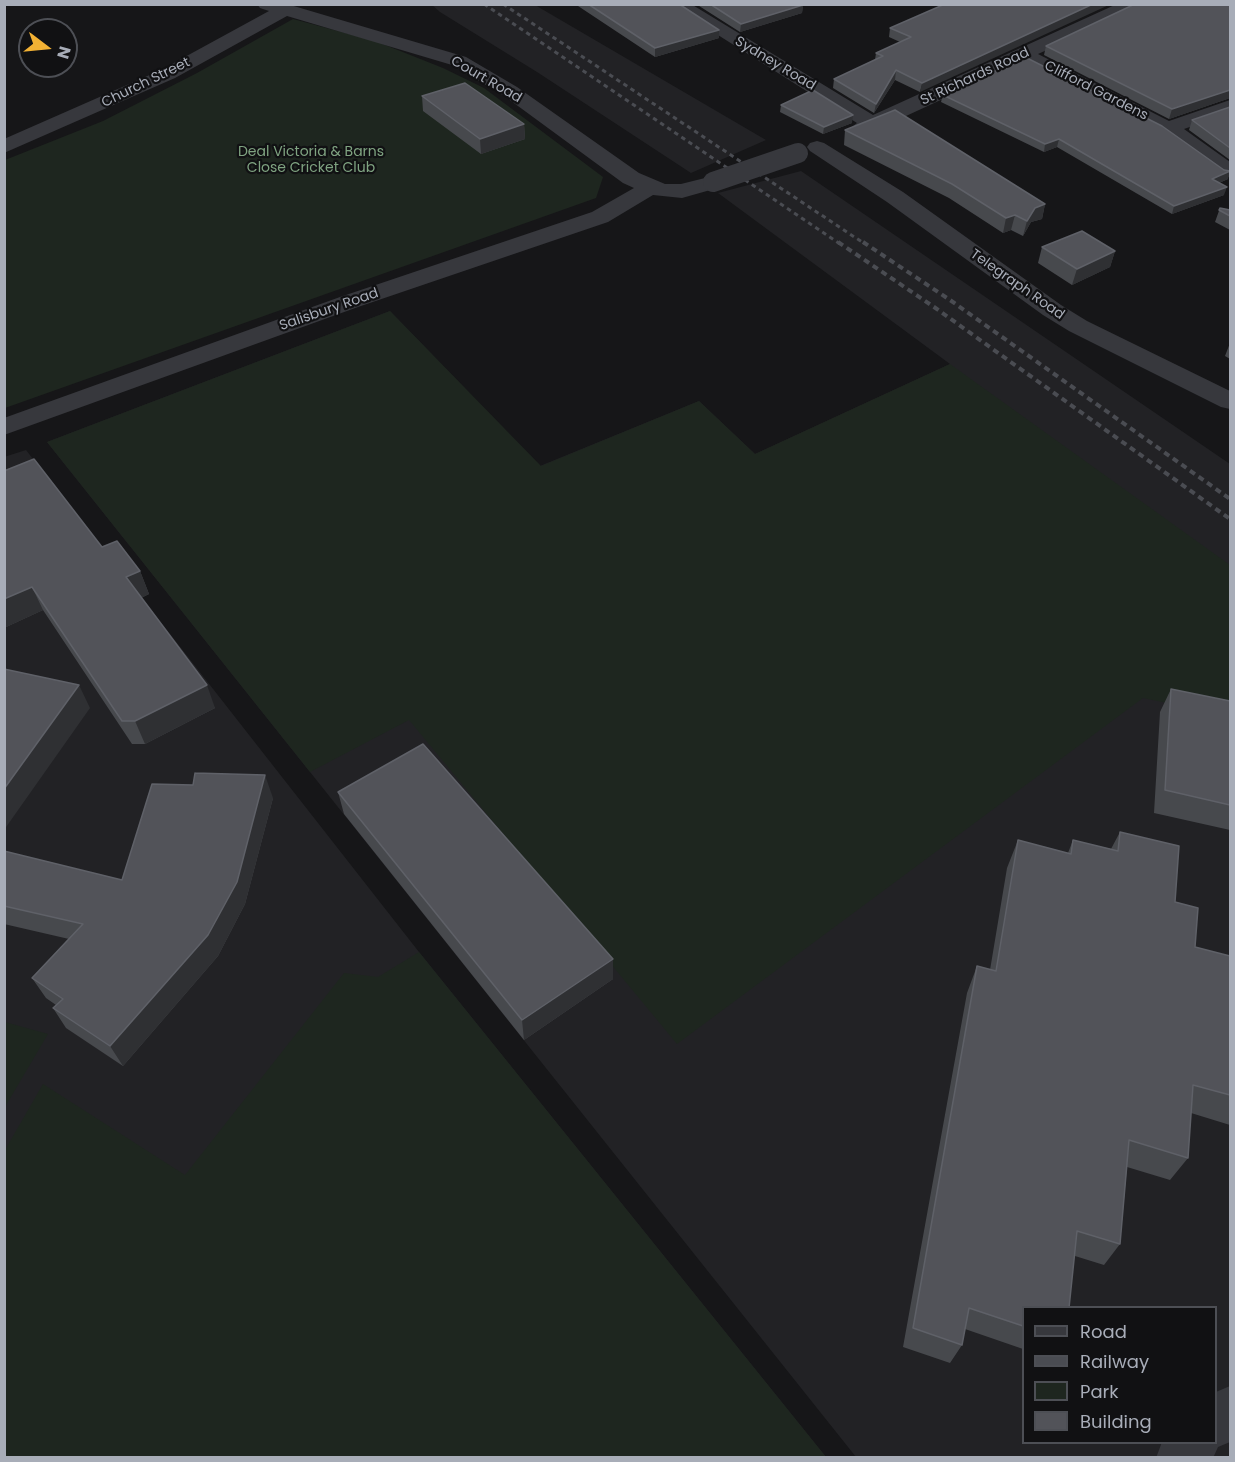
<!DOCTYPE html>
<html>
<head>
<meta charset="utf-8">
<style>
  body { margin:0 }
  #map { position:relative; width:1235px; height:1462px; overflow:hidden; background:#161618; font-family:Poppins,sans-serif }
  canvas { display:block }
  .frame { position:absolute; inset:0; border:6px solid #a8adb8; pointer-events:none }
  .legend { position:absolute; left:1022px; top:1306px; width:195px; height:138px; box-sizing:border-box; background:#111113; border:2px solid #4d4f55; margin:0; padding:8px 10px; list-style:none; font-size:18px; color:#a8adb8 }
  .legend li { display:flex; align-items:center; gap:12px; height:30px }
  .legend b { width:30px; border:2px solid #4d4f55 }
  .north { position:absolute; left:18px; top:18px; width:60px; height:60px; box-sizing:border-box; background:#111113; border:2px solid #4d4f55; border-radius:50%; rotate:106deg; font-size:16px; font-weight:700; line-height:24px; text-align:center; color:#a8adb8 }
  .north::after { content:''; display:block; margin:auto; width:21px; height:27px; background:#f2b134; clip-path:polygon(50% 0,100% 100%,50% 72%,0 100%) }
</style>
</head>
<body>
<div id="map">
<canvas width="1235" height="1462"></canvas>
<div class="frame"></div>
<ul class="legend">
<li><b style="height:8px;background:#37383d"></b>Road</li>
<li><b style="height:8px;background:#4a4c52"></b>Railway</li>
<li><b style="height:16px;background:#1e261f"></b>Park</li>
<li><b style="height:16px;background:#525359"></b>Building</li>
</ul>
<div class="north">N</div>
</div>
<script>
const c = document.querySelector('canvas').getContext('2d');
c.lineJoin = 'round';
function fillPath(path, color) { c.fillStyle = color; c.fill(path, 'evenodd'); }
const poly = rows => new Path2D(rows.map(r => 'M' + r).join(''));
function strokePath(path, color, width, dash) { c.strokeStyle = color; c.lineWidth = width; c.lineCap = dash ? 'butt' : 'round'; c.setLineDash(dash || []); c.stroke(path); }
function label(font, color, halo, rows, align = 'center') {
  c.font = font + ' Poppins,sans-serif'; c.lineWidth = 4.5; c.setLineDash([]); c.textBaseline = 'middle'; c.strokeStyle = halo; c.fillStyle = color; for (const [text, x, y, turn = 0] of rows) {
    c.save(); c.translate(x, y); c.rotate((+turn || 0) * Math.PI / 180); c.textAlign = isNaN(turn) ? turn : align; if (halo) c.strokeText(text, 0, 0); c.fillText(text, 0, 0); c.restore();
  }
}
const built = poly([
  [432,5,535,5,766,140,691,173,537,72,440,12],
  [801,171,1230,464,1230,1457,856,1457,47,442,390,311,540,466,699,401,755,454,950,364,718,193],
  [1024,1308,1216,1308,1216,1442,1024,1442],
  [26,450,419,952,826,1457,5,1457,4,457]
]);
const green = poly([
  [293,19,375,41,443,68,484,88,603,177,596,198,5,408,5,160,103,121,197,73],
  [390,311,541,466,699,401,755,454,950,364,1230,565,1230,716,1143,698,677,1044,409,720,310,772,47,442],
  [419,952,826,1457,5,1457,5,1150,43,1084,185,1175,344,973,378,977],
  [5,1022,48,1034,5,1107,4,1022]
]);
const minor = poly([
  [257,4,287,4,466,57,517,87,639,173,665,184,681,184,713,176,721,177,724,182,721,187,682,198,653,195,608,222,358,307,4,435,4,418,340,297,592,212,634,188,623,183,503,95,452,65,287,16,175,78,4,153,4,139,161,70,269,11,260,8,257,4],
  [669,4,691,4,873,115,1117,4,1142,4,1139,8,1038,54,1169,121,1230,100,1230,113,1184,129,1230,162,1230,177,1222,176,1161,132,1023,62,880,128,858,136,851,134,848,130,857,123,669,4],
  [817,141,824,143,903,192,1061,305,1087,321,1230,391,1230,409,1221,407,1069,331,1043,315,887,202,810,151,807,147,810,143,817,141],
  [1230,1386,1230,1442,1218,1447,1213,1458,1156,1458,1162,1442,1216,1442,1216,1392,1230,1386]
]);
const railFar1 = poly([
  [484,4,840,244],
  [503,4,865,244]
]);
const rail = poly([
  [838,242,934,307,1230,519],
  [863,242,950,300,1230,499]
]);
const minorBridge = poly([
  [713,182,798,153]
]);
const wall = poly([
  [575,4,679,4,719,30,719,38,655,57],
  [696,4,802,4,803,5,802,13,740,32],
  [945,4,920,92,895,80,874,113,833,88,834,79,875,60,876,53,900,42,889,37,890,28],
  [1230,4,1230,98,1169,119,1044,55,1046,46],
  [943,95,1228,179,1219,183,1224,195,1172,214,1057,147,1044,152,941,102],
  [422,96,524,124,525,139,481,154,423,111],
  [781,105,852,123,823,134,780,112],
  [1230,107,1230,160,1189,130,1192,120],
  [845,130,1045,204,1042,219,1031,222,1023,236,1011,230,1003,233,949,198,844,145],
  [1220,208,1230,210,1230,230,1215,222],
  [1042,247,1115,251,1110,267,1072,285,1038,263],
  [1230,343,1230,359,1225,356],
  [4,471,102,547,140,571,149,594,141,598,215,708,145,744,132,744,43,610,4,628],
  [1171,689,1230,701,1230,830,1154,813,1160,712],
  [338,792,613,979,524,1040,344,814],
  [273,798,245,904,218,956,123,1066,66,1028,53,1008,56,1005,46,998,32,978,69,939,4,924,4,851,122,880],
  [1120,832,1175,902,1195,947,1230,956,1230,1125,1191,1113,1188,1158,1170,1180,1127,1167,1120,1244,1104,1265,1075,1256,1023,1308,1023,1349,965,1329,962,1345,950,1363,903,1347,967,993,977,966,990,970,1007,868,1018,840,1068,853,1073,840,1111,849]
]);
const shadedWall = poly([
  [1093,4,1111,4,920,92,922,83],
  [803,5,802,13,740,32,741,24],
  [719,30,719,38,655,57,655,48],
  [896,70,895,80,874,113,876,104],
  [1230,90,1230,98,1169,119,1172,109],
  [853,115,852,123,823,134,824,127],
  [524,124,525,139,481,154,480,139],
  [1059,139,1057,147,1044,152,1045,144],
  [1230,172,1228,179,1209,187,1212,179],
  [1227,187,1224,195,1172,214,1174,206],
  [1045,204,1042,219,1031,222,1023,236,1027,221,1035,208],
  [1015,215,1011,230,1003,233,1006,218],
  [1115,251,1110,267,1072,285,1077,269],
  [140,571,149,594,135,601,126,577],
  [32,587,43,610,4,628,4,599],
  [79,685,90,708,4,830,4,789],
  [207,685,215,708,145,744,135,721],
  [265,775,273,798,245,904,218,956,123,1066,110,1046],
  [613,959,613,979,524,1040,522,1020]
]);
const building = poly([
  [588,4,679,4,719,30,655,48,588,4],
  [710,4,802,4,803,5,741,24,710,4],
  [945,4,1093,4,922,83,896,70,876,104,834,79,883,56,876,53,911,37,890,28,945,4],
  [1135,4,1230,4,1230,90,1172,109,1046,46,1135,4],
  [1025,57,1162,126,1224,170,1230,171,1212,179,1227,187,1174,206,1059,139,1045,144,943,95,1025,57],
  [465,83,524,124,480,139,422,96,465,83],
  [813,90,853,115,824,127,781,105,813,90],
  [1230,107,1230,148,1192,120,1230,107],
  [895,110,1045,204,1035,208,1027,221,1015,215,1006,218,952,184,845,130,895,110],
  [1220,208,1230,210,1230,216,1219,210,1220,208],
  [1082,231,1115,251,1077,269,1042,247,1082,231],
  [34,459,102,547,117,541,140,571,126,577,207,685,135,721,122,721,32,587,4,599,4,471,34,459],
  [4,669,79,685,4,789,4,669],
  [1171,689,1230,701,1230,805,1165,790,1171,689],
  [423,744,613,959,522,1020,338,792,423,744],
  [195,773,265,775,237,882,208,935,110,1046,53,1008,63,999,32,978,83,924,4,906,4,851,122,880,152,784,193,785,195,773],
  [1120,832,1179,846,1175,902,1198,908,1195,947,1230,956,1230,1095,1193,1085,1188,1158,1129,1140,1120,1244,1077,1231,1069,1308,1023,1308,1023,1326,969,1308,962,1345,913,1328,977,966,996,971,1018,840,1071,854,1073,840,1118,851,1120,832]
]);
const farStreetnames = [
  ["Sydney Road",775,64,31],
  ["St Richards Road",975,77,-25],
  ["Court Road",486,80,30],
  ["Church Street",146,83,-26],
  ["Clifford Gardens",1096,91,27],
  ["Telegraph Road",1017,285,35],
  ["Salisbury Road",329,310,-19]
];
const farParknames = [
  ["Deal Victoria & Barns",311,152],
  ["Close Cricket Club",311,168]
];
fillPath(built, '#222225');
fillPath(green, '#1e261f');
fillPath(minor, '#37383d');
strokePath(railFar1, '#4a4c52', 3, [4.5, 4]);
strokePath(rail, '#4a4c52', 4, [6, 4.5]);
strokePath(minorBridge, '#37383d', 20);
fillPath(wall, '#47494d');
fillPath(shadedWall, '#2f3033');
fillPath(building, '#525359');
strokePath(building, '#5f6168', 1.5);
label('14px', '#a8adb8', '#111113', farStreetnames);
label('14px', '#7fa381', '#111113', farParknames);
</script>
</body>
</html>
